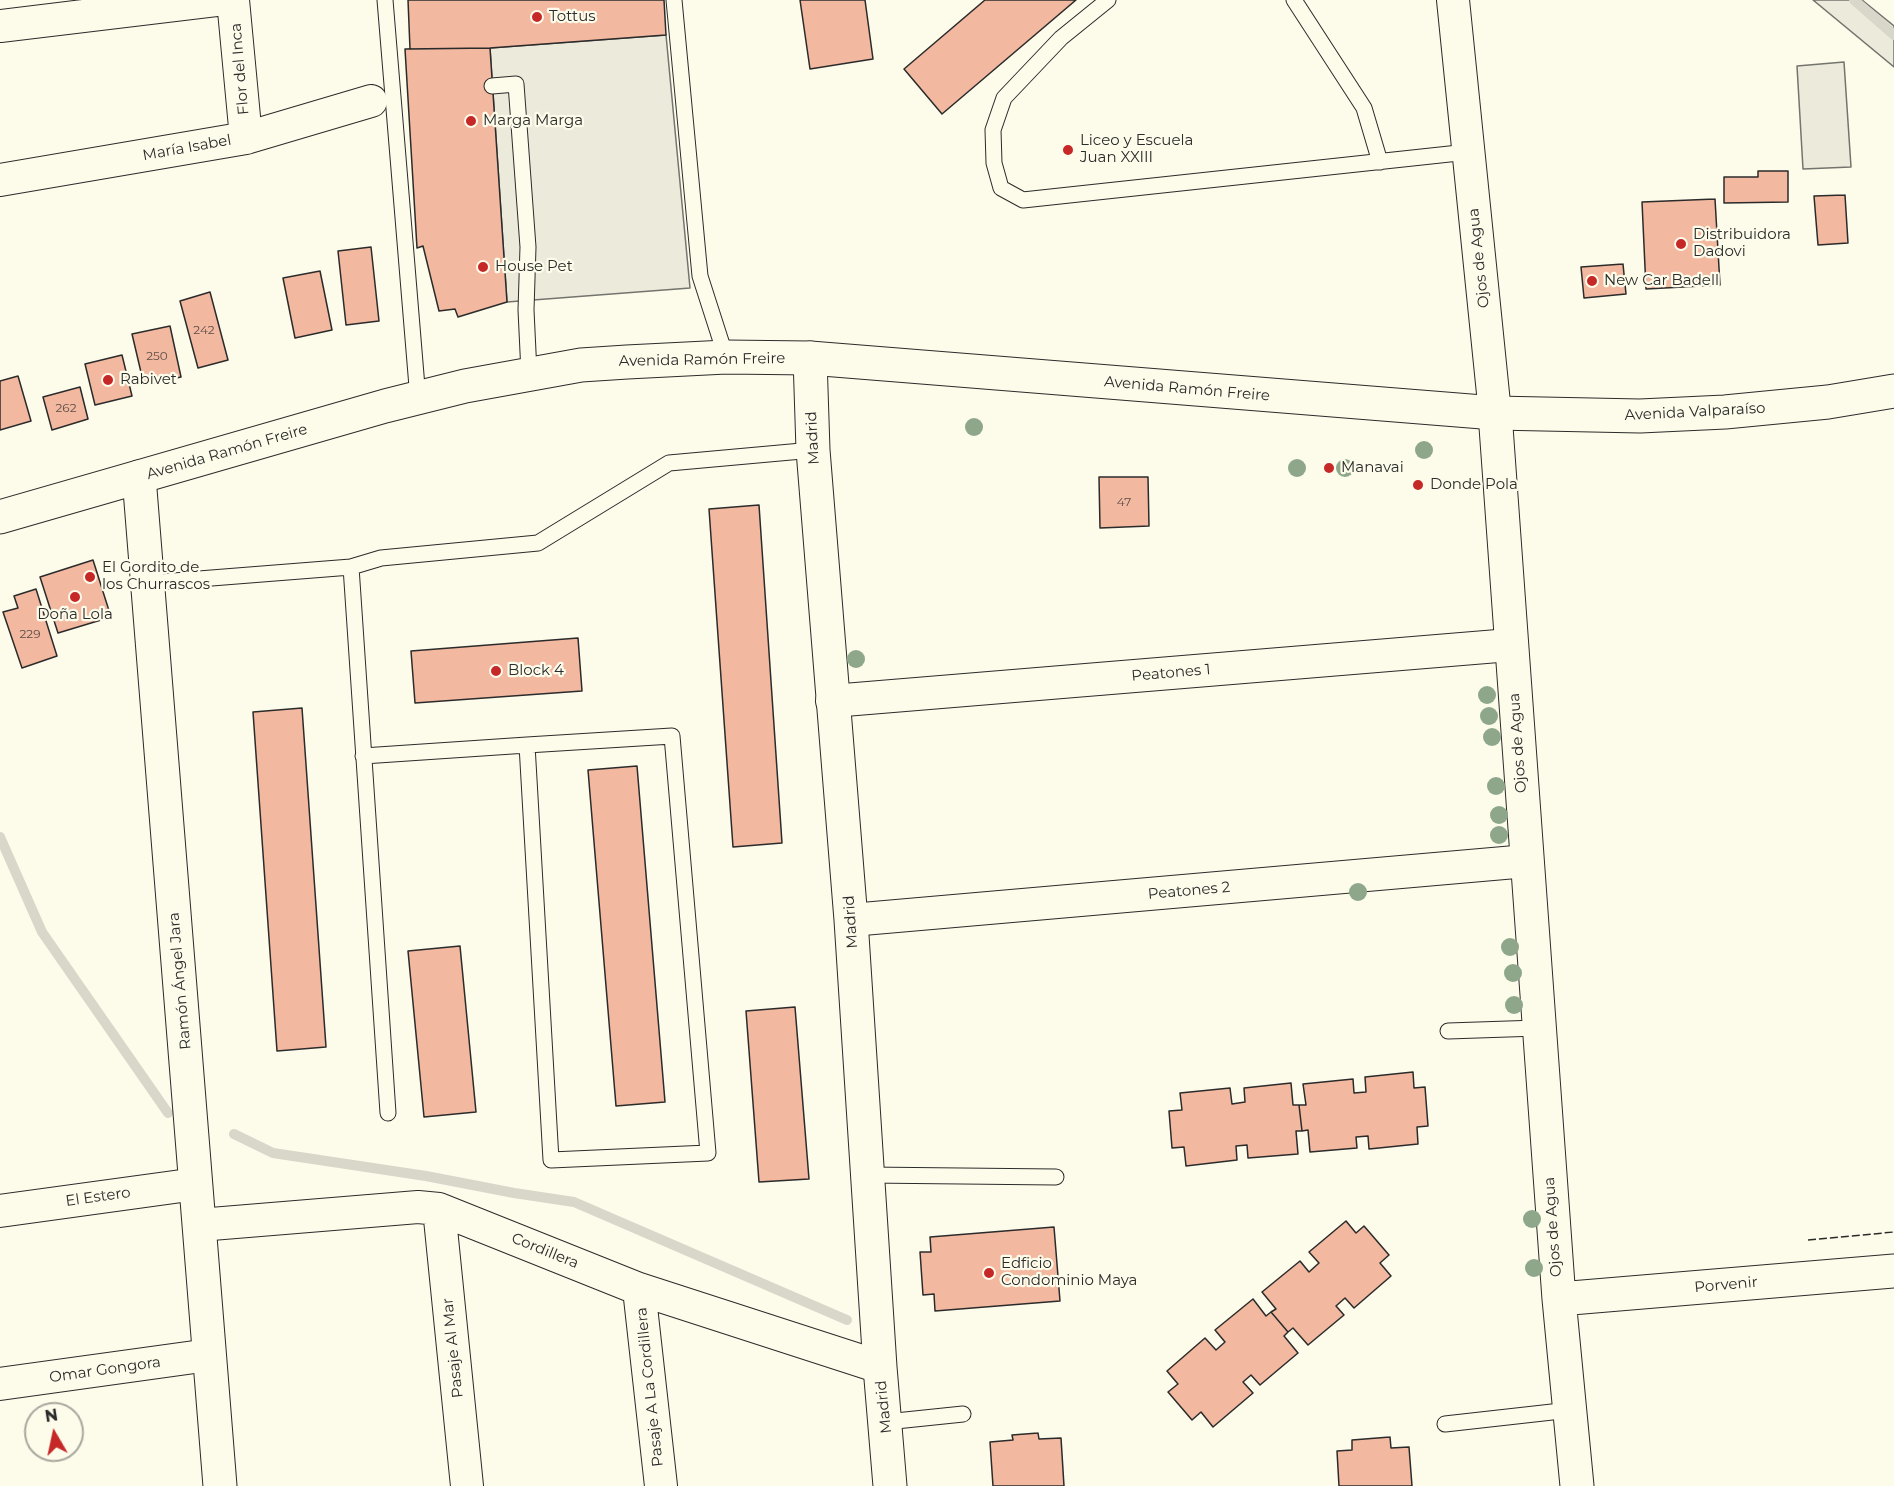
<!DOCTYPE html>
<html>
<head>
<meta charset="utf-8">
<style>
  body { margin:0 }
  #map { position:relative; width:1894px; height:1486px; overflow:hidden; background:#fdfbea; font-family:Montserrat,sans-serif }
  canvas { display:block }
  .north { position:absolute; left:24px; top:1402px; width:60px; height:60px; box-sizing:border-box; background:#fdfbea; border:2px solid #a9a89e; border-radius:50%; rotate:351deg; font-size:16px; font-weight:700; line-height:24px; text-align:center; color:#2b2b2b }
  .north::after { content:''; display:block; margin:auto; width:21px; height:27px; background:#c62828; clip-path:polygon(50% 0,100% 100%,50% 72%,0 100%) }
</style>
</head>
<body>
<div id="map">
<canvas width="1894" height="1486"></canvas>
<div class="north">N</div>
</div>
<script>
const c = document.querySelector('canvas').getContext('2d');
c.lineJoin = 'round';
function fillPath(path, color) { c.fillStyle = color; c.fill(path, 'evenodd'); }
const poly = rows => new Path2D(rows.map(r => 'M' + r).join(''));
function strokePath(path, color, width, dash) { c.strokeStyle = color; c.lineWidth = width; c.lineCap = dash ? 'butt' : 'round'; c.setLineDash(dash || []); c.stroke(path); }
function label(font, color, halo, rows, align = 'center') {
  c.font = font + ' Montserrat,sans-serif'; c.lineWidth = 4.5; c.setLineDash([]); c.textBaseline = 'middle'; c.strokeStyle = halo; c.fillStyle = color; for (const [text, x, y, turn = 0] of rows) {
    c.save(); c.translate(x, y); c.rotate((+turn || 0) * Math.PI / 180); c.textAlign = isNaN(turn) ? turn : align; if (halo) c.strokeText(text, 0, 0); c.fillText(text, 0, 0); c.restore();
  }
}
const green = poly([
  [1813,0,1862,0,1894,26,1894,67,1813,0],
  [1844,62,1851,167,1803,169,1797,66,1844,62]
]);
const parking = poly([
  [666,35,690,288,507,302,490,48,666,35]
]);
const stream = poly([
  [1854,0,1894,35],
  [0,837,42,932,168,1113],
  [234,1134,273,1153,426,1176,514,1193,574,1202,847,1320]
]);
const building = poly([
  [408,0,664,0,666,35,490,48,410,49,408,0],
  [800,0,865,0,873,59,810,69,800,0],
  [985,0,1076,0,942,114,904,69,985,0],
  [490,48,507,302,458,317,455,309,439,311,423,246,417,248,405,49,490,48],
  [1758,171,1788,171,1788,202,1724,203,1724,177,1758,177,1758,171],
  [1845,195,1848,243,1818,245,1814,196,1845,195],
  [1715,199,1720,285,1646,289,1642,202,1715,199],
  [371,247,379,321,346,325,338,251,371,247],
  [1623,264,1626,294,1584,298,1581,267,1623,264],
  [320,271,332,330,295,338,283,278,320,271],
  [210,292,228,360,198,368,180,301,210,292],
  [170,326,181,377,144,385,132,334,170,326],
  [122,355,132,396,95,405,85,364,122,355],
  [18,376,31,421,0,430,0,381,18,376],
  [80,387,88,419,52,430,43,397,80,387],
  [1099,477,1148,477,1149,526,1100,528,1099,477],
  [759,505,782,843,733,847,709,509,759,505],
  [93,560,111,617,58,633,40,577,93,560],
  [36,589,57,656,22,668,3,612,18,608,14,596,36,589],
  [578,638,582,691,415,703,411,651,578,638],
  [302,708,326,1047,277,1051,253,712,302,708],
  [637,766,665,1102,616,1106,588,770,637,766],
  [460,946,476,1112,424,1117,408,951,460,946],
  [795,1007,809,1179,759,1182,746,1011,795,1007],
  [1413,1072,1414,1088,1425,1087,1428,1126,1417,1127,1418,1144,1369,1149,1368,1136,1356,1137,1357,1148,1310,1152,1308,1130,1302,1131,1299,1105,1306,1105,1303,1084,1353,1079,1354,1093,1366,1092,1365,1077,1413,1072],
  [1291,1083,1293,1105,1299,1105,1302,1131,1296,1131,1298,1154,1248,1158,1247,1145,1236,1146,1237,1160,1186,1166,1184,1147,1172,1148,1169,1111,1182,1110,1180,1093,1230,1088,1232,1104,1245,1102,1244,1088,1291,1083],
  [1346,1221,1356,1233,1364,1226,1389,1255,1380,1263,1391,1276,1354,1308,1345,1298,1336,1306,1344,1315,1308,1345,1293,1328,1288,1332,1271,1312,1276,1309,1262,1292,1300,1261,1309,1272,1319,1263,1309,1252,1346,1221],
  [1054,1227,1060,1301,935,1311,934,1294,923,1295,920,1252,931,1252,930,1237,1054,1227],
  [1253,1299,1266,1316,1271,1312,1288,1332,1284,1336,1298,1353,1260,1385,1251,1375,1243,1382,1253,1393,1213,1427,1201,1412,1192,1420,1168,1392,1178,1384,1167,1371,1205,1338,1216,1350,1225,1342,1215,1330,1253,1299],
  [1038,1433,1039,1439,1061,1438,1064,1486,993,1486,990,1442,1013,1440,1012,1435,1038,1433],
  [1390,1437,1391,1448,1409,1447,1412,1486,1339,1486,1337,1451,1352,1450,1352,1440,1390,1437]
]);
const lane = poly([
  [385,0,418,399],
  [674,0,700,276,726,357],
  [1108,0,1061,38,1004,98,993,130,994,163,1001,188,1023,200,1468,152],
  [1294,0,1364,108,1380,162],
  [492,86,516,84,528,247,526,310,529,373],
  [351,567,388,1113],
  [148,583,351,567,381,558,538,543,669,463,813,450],
  [363,756,527,745,551,1160,708,1153,672,736,527,745],
  [1448,1031,1538,1028],
  [867,1175,1056,1177],
  [886,1422,963,1414],
  [1445,1424,1570,1410]
]);
const street = poly([
  [233,0,246,138],
  [1453,0,1495,413],
  [0,26,216,0],
  [0,180,246,138,371,101],
  [832,701,1510,645],
  [851,920,1527,861],
  [439,1209,467,1486],
  [0,1211,196,1184],
  [199,1225,418,1207,439,1209,639,1289,880,1367],
  [639,1289,661,1486],
  [0,1384,209,1355]
]);
const secondary = poly([
  [810,358,813,450,851,920,880,1367,890,1486],
  [1495,413,1559,1299,1577,1486],
  [139,477,220,1486],
  [1559,1299,1894,1271]
]);
const primary = poly([
  [0,517,385,406,465,386,581,365,627,362,726,357,810,358,1495,413,1640,416,1725,412,1828,402,1894,391]
]);
const fence = poly([
  [1808,1240,1894,1232]
]);
const trees = [
  [974,427],
  [1424,450],
  [1297,468],
  [1345,468],
  [856,659],
  [1487,695],
  [1489,716],
  [1492,737],
  [1496,786],
  [1499,815],
  [1499,835],
  [1358,892],
  [1510,947],
  [1513,973],
  [1514,1005],
  [1532,1219],
  [1534,1268]
];
const markers = [
  [537,17,6,"#c62828"],
  [471,121,6,"#c62828"],
  [1068,150,6,"#c62828"],
  [1681,244,6,"#c62828"],
  [483,267,6,"#c62828"],
  [1592,281,6,"#c62828"],
  [108,380,6,"#c62828"],
  [1329,468,6,"#c62828"],
  [1418,485,6,"#c62828"],
  [90,577,6,"#c62828"],
  [75,597,6,"#c62828"],
  [496,671,6,"#c62828"],
  [989,1273,6,"#c62828"]
];
const numberNames = [
  ["242",204,330],
  ["250",157,356],
  ["262",66,408],
  ["47",1124,502],
  ["229",30,634]
];
const poiNames = [
  ["Tottus",549,17],
  ["Marga Marga",483,121],
  ["Liceo y Escuela",1080,141],
  ["Juan XXIII",1080,158],
  ["Distribuidora",1693,235],
  ["Dadovi",1693,252],
  ["House Pet",495,267],
  ["New Car Badell",1604,281],
  ["Rabivet",120,380],
  ["Manavai",1341,468],
  ["Donde Pola",1430,485],
  ["El Gordito de",102,568],
  ["los Churrascos",102,585],
  ["Doña Lola",75,615,"center"],
  ["Block 4",508,671],
  ["Edficio",1001,1264],
  ["Condominio Maya",1001,1281]
];
const streetNames = [
  ["Flor del Inca",240,69,-95],
  ["María Isabel",187,148,-10],
  ["Ojos de Agua",1479,258,-96],
  ["Avenida Ramón Freire",702,360,-1],
  ["Avenida Ramón Freire",1187,389,5],
  ["Avenida Valparaíso",1695,412,-3],
  ["Madrid",813,438,-93],
  ["Avenida Ramón Freire",227,452,-16],
  ["Peatones 1",1171,673,-5],
  ["Ojos de Agua",1518,743,-94],
  ["Peatones 2",1189,891,-5],
  ["Madrid",851,922,-94],
  ["Ramón Ángel Jara",180,981,-95],
  ["El Estero",98,1197,-8],
  ["Ojos de Agua",1553,1227,-94],
  ["Cordillera",545,1251,22],
  ["Porvenir",1726,1285,-5],
  ["Pasaje Al Mar",453,1348,-96],
  ["Omar Gongora",105,1370,-8],
  ["Pasaje A La Cordillera",650,1387,-96],
  ["Madrid",884,1407,-96]
];
fillPath(green, '#ecebdb');
strokePath(green, '#74746e', 1.5);
fillPath(parking, '#eceadb');
strokePath(parking, '#74746e', 1.5);
strokePath(stream, '#d8d7c9', 10);
fillPath(building, '#f2b8a0');
strokePath(building, '#2b2b2b', 1.5);
strokePath(lane, '#2b2b2b', 17);
strokePath(street, '#2b2b2b', 34);
strokePath(secondary, '#2b2b2b', 35);
strokePath(primary, '#2b2b2b', 35);
strokePath(lane, '#fdfbea', 15);
strokePath(street, '#fdfbea', 32);
strokePath(secondary, '#fdfbea', 33);
strokePath(primary, '#fdfbea', 33);
strokePath(fence, '#2b2b2b', 1.5, [8, 3]);
c.fillStyle = '#8ea78a';
for (const [x, y] of trees) { c.beginPath(); c.arc(x, y, 9, 0, 2 * Math.PI); c.fill(); }
for (const [x, y, r, color] of markers) { const dot = new Path2D(); dot.arc(x, y, r, 0, 2 * Math.PI); c.fillStyle = color; c.fill(dot); strokePath(dot, '#fdfbea', 2); }
label('12px', '#5d4e48', null, numberNames);
label('15px', '#2b2b2b', '#fdfbea', poiNames, 'left');
label('15px', '#2b2b2b', '#fdfbea', streetNames);
</script>
</body>
</html>
